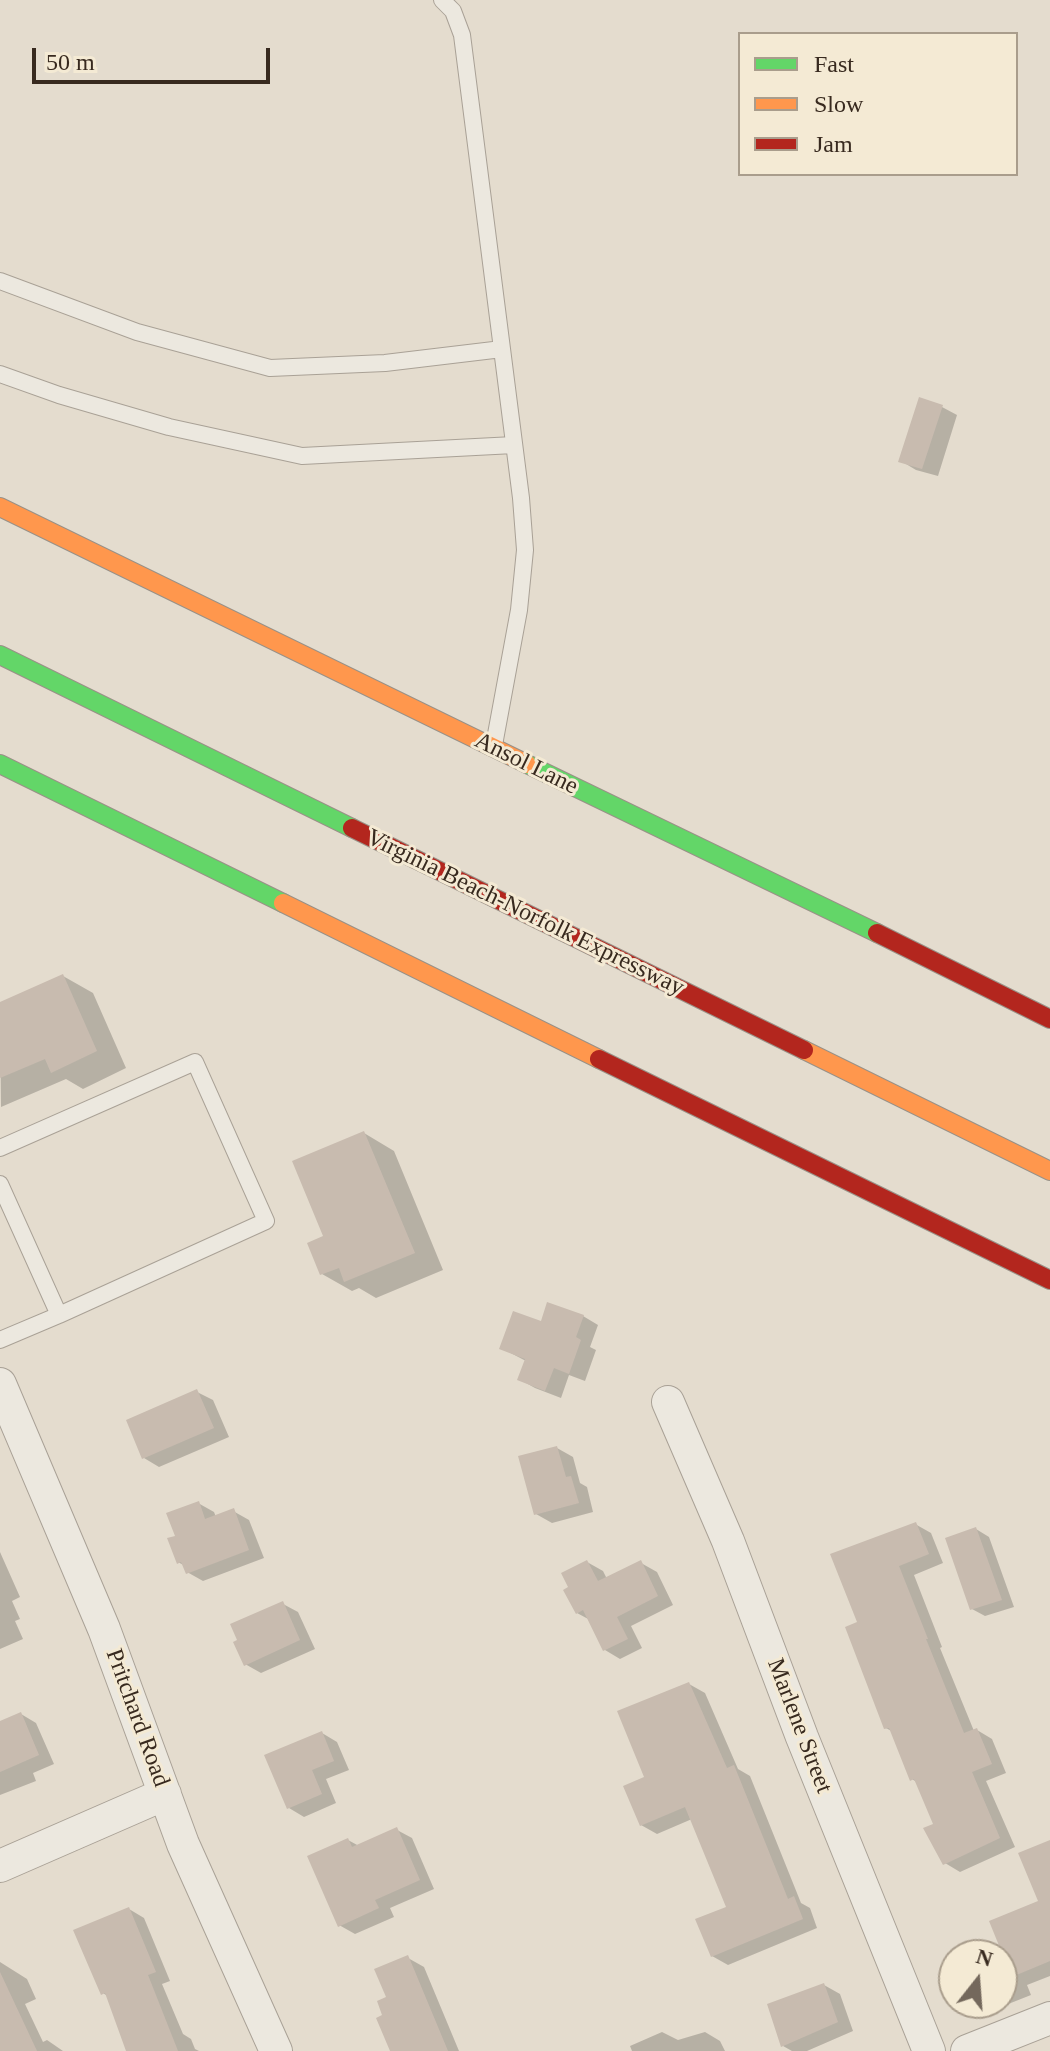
<!DOCTYPE html>
<html>
<head>
<meta charset="utf-8">
<style>
  body { margin:0 }
  #map { position:relative; width:1050px; height:2051px; overflow:hidden; background:#e4dcce; font-family:"Times New Roman",serif }
  canvas { display:block }
  .legend { position:absolute; left:738px; top:32px; width:280px; height:144px; box-sizing:border-box; background:#f4ead4; border:2px solid #a99d8c; margin:0; padding:10px 14px; list-style:none; font-size:24px; color:#382a1f }
  .legend li { display:flex; align-items:center; gap:16px; height:40px }
  .legend b { width:40px; border:2px solid #a99d8c }
  .north { position:absolute; left:938px; top:1939px; width:80px; height:80px; box-sizing:border-box; background:#f4ead4; border:2px solid #a99d8c; border-radius:50%; rotate:17deg; font-size:22px; font-weight:700; line-height:32px; text-align:center; color:#382a1f }
  .north::after { content:''; display:block; margin:auto; width:28px; height:36px; background:#74685c; clip-path:polygon(50% 0,100% 100%,50% 72%,0 100%) }
  .scale { position:absolute; left:32px; top:48px; width:238px; height:36px; box-sizing:border-box; border:4px solid #382a1f; border-top:0; padding-left:10px; font-size:24px; line-height:28px; white-space:nowrap; color:#382a1f; -webkit-text-stroke:6px #f4ead4; paint-order:stroke }
</style>
</head>
<body>
<div id="map">
<canvas width="1050" height="2051"></canvas>
<ul class="legend">
<li><b style="height:10px;background:#63d668"></b>Fast</li>
<li><b style="height:10px;background:#ff974d"></b>Slow</li>
<li><b style="height:10px;background:#b3261e"></b>Jam</li>
</ul>
<div class="north">N</div>
<div class="scale">50 m</div>
</div>
<script>
const c = document.querySelector('canvas').getContext('2d');
c.lineJoin = 'round';
function fillPath(path, color) { c.fillStyle = color; c.fill(path, 'evenodd'); }
const poly = rows => new Path2D(rows.map(r => 'M' + r).join(''));
function strokePath(path, color, width, dash) { c.strokeStyle = color; c.lineWidth = width; c.lineCap = dash ? 'butt' : 'round'; c.setLineDash(dash || []); c.stroke(path); }
function label(font, color, halo, rows, align = 'center') {
  c.font = font + ' "Times New Roman",serif'; c.lineWidth = 6; c.setLineDash([]); c.textBaseline = 'middle'; c.strokeStyle = halo; c.fillStyle = color; for (const [text, x, y, turn = 0] of rows) {
    c.save(); c.translate(x, y); c.rotate((+turn || 0) * Math.PI / 180); c.textAlign = isNaN(turn) ? turn : align; if (halo) c.strokeText(text, 0, 0); c.fillText(text, 0, 0); c.restore();
  }
}
const shadow = poly([
  [942,407,957,415,938,476,916,470,901,461],
  [63,976,93,993,126,1068,83,1089,66,1079,1,1107,0,1003],
  [364,1133,394,1151,443,1270,376,1298,359,1288,352,1291,322,1274,325,1237],
  [583,1316,598,1325,590,1347,596,1350,585,1381,569,1375,561,1398,535,1388,519,1379,526,1361,501,1348,542,1323],
  [197,1392,213,1400,229,1437,159,1467,144,1458],
  [557,1448,573,1457,580,1483,587,1487,593,1512,552,1523,536,1514],
  [198,1503,214,1512,216,1517,233,1511,249,1520,264,1558,203,1581,187,1572,185,1566,178,1562,178,1537],
  [915,1524,931,1533,943,1563,914,1575,942,1647,940,1648,974,1731,977,1730,992,1739,1006,1773,986,1781,1015,1847,960,1872,945,1863,935,1825,918,1783,912,1779,893,1732,886,1728,860,1623],
  [976,1529,989,1537,1014,1607,985,1616,972,1609],
  [0,1552,20,1597,12,1601,20,1619,15,1621,23,1639,0,1649],
  [587,1562,603,1571,607,1579,641,1563,657,1572,673,1605,631,1626,642,1648,620,1659,605,1650,590,1620,577,1613],
  [283,1604,298,1612,315,1649,261,1673,245,1664],
  [689,1684,705,1693,738,1769,750,1776,801,1903,810,1908,817,1928,728,1965,712,1956,728,1908,692,1819,657,1834,641,1825,647,1778],
  [21,1714,36,1723,54,1764,33,1773,36,1781,0,1795,0,1723],
  [322,1733,337,1742,349,1770,326,1779,336,1803,304,1817,289,1808],
  [397,1830,412,1838,434,1889,390,1908,394,1917,355,1934,339,1925,348,1840,359,1846],
  [1050,1843,1050,1976,1027,1985,1031,1995,983,2014,966,2003,1002,2003,1002,1955,976,1955,1001,1945,1040,1902],
  [129,1909,144,1918,170,1981,162,1984,183,2034,191,2039,195,2049,199,2051,128,2051,109,1997,103,1993],
  [408,1958,424,1967,459,2051,392,2051,385,2016],
  [0,1962,27,1979,36,1999,25,2004,43,2042,47,2040,63,2051,0,2051],
  [824,1985,840,1994,853,2031,807,2051,792,2051,783,2046],
  [662,2032,678,2040,705,2032,720,2041,725,2051,632,2051,630,2046]
]);
const building = poly([
  [919,397,943,405,922,469,898,462],
  [63,974,97,1051,51,1073,45,1059,0,1078,0,1002],
  [364,1131,415,1253,344,1282,339,1268,320,1275,307,1243,323,1236,292,1161],
  [547,1302,584,1315,576,1337,581,1340,569,1374,554,1368,545,1391,517,1380,525,1359,499,1349,513,1311,541,1321],
  [197,1389,214,1428,142,1459,126,1420],
  [557,1446,566,1477,571,1476,579,1503,534,1515,518,1456],
  [199,1501,205,1519,234,1508,249,1550,186,1574,181,1562,177,1564,167,1538,175,1536,166,1513],
  [916,1522,929,1554,899,1566,928,1639,926,1639,964,1733,977,1728,992,1764,972,1772,1000,1838,943,1865,923,1828,933,1824,914,1779,910,1781,889,1728,884,1729,845,1627,857,1622,830,1554],
  [976,1527,1002,1600,970,1610,945,1538],
  [587,1560,598,1581,641,1560,658,1596,617,1617,628,1639,603,1651,583,1610,576,1614,563,1590,568,1587,561,1573],
  [283,1601,300,1640,244,1666,233,1642,237,1640,230,1624],
  [689,1682,727,1768,734,1765,788,1899,794,1896,803,1919,711,1957,695,1919,726,1907,685,1807,640,1826,623,1786,644,1777,617,1711],
  [21,1712,39,1755,0,1772,0,1721],
  [322,1731,334,1761,312,1770,322,1794,287,1809,264,1755],
  [397,1827,420,1880,375,1900,379,1908,338,1927,307,1856,348,1838,352,1847],
  [1050,1840,1050,1961,1002,1981,1002,1953,989,1921,1038,1901,1018,1853],
  [129,1907,156,1972,148,1975,178,2051,126,2051,105,1993,101,1995,73,1930],
  [408,1955,448,2051,390,2051,376,2018,382,2015,377,2001,386,1997,374,1969],
  [0,1972,37,2051,0,2051],
  [824,1983,838,2022,781,2047,767,2004]
]);
const lane = poly([
  [442,0,453,11,462,35,521,498,525,550,519,610,494,745],
  [0,281,137,332,270,368,385,363,502,349],
  [0,374,59,395,169,427,302,456,514,445],
  [0,1148,195,1062,266,1221,59,1315,0,1340],
  [0,1184,59,1315]
]);
const street = poly([
  [0,1384,104,1629,183,1844,276,2051],
  [668,1402,728,1541,802,1737,929,2051],
  [0,1866,165,1794],
  [967,2051,1050,2018]
]);
const fast = poly([
  [0,655,352,828],
  [0,764,283,903],
  [527,764,877,933]
]);
const slow = poly([
  [0,507,527,764],
  [283,903,599,1059],
  [804,1050,1050,1171]
]);
const jam = poly([
  [352,828,804,1050],
  [877,933,1050,1019],
  [599,1059,1050,1280]
]);
const streetNames = [
  ["Ansol Lane",526,764,26],
  ["Virginia Beach-Norfolk Expressway",525,913,26],
  ["Pritchard Road",137,1718,70],
  ["Marlene Street",799,1726,69]
];
fillPath(shadow, '#0003');
fillPath(building, '#c8bbaf');
strokePath(lane, '#a9a196', 18);
strokePath(street, '#a9a196', 34);
strokePath(fast, '#999187', 20);
strokePath(slow, '#999187', 20);
strokePath(jam, '#999187', 20);
strokePath(lane, '#ece8df', 16);
strokePath(street, '#ece8df', 32);
strokePath(fast, '#63d668', 18);
strokePath(slow, '#ff974d', 18);
strokePath(jam, '#b3261e', 18);
label('24px', '#382a1f', '#f4ead4', streetNames);
</script>
</body>
</html>
